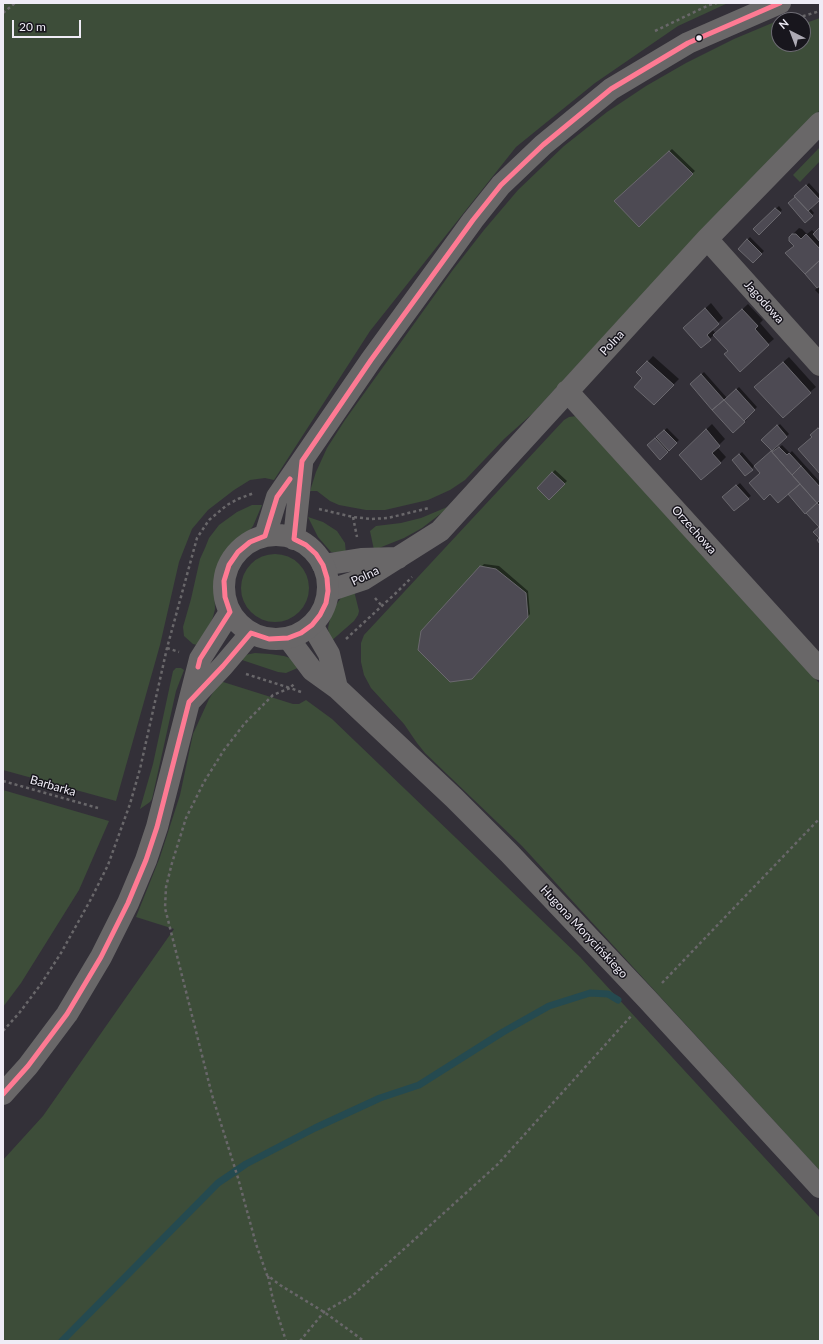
<!DOCTYPE html>
<html>
<head>
<meta charset="utf-8">
<style>
  body { margin:0 }
  #map { position:relative; width:823px; height:1344px; overflow:hidden; background:#333038; font-family:Lato,sans-serif }
  canvas { display:block }
  .frame { position:absolute; inset:0; border:4px solid #efecf6; pointer-events:none }
  .north { position:absolute; left:771px; top:12px; width:40px; height:40px; box-sizing:border-box; background:#18161d; border:1px solid #6e6c74; border-radius:50%; rotate:318deg; font-size:11px; font-weight:700; line-height:16px; text-align:center; color:#efecf6 }
  .north::after { content:''; display:block; margin:auto; width:14px; height:18px; background:#adaab4; clip-path:polygon(50% 0,100% 100%,50% 72%,0 100%) }
  .scale { position:absolute; left:12px; top:20px; width:69px; height:18px; box-sizing:border-box; border:2px solid #efecf6; border-top:0; padding-left:5px; font-size:12px; line-height:14px; white-space:nowrap; color:#efecf6; -webkit-text-stroke:3px #18161d; paint-order:stroke }
</style>
</head>
<body>
<div id="map">
<canvas width="823" height="1344"></canvas>
<div class="frame"></div>
<div class="north">N</div>
<div class="scale">20 m</div>
</div>
<script>
const c = document.querySelector('canvas').getContext('2d');
c.lineJoin = 'round';
function fillPath(path, color) { c.fillStyle = color; c.fill(path, 'evenodd'); }
const poly = rows => new Path2D(rows.map(r => 'M' + r).join(''));
function strokePath(path, color, width, dash) { c.strokeStyle = color; c.lineWidth = width; c.lineCap = dash ? 'butt' : 'round'; c.setLineDash(dash || []); c.stroke(path); }
function label(font, color, halo, rows, align = 'center') {
  c.font = font + ' Lato,sans-serif'; c.lineWidth = 3; c.setLineDash([]); c.textBaseline = 'middle'; c.strokeStyle = halo; c.fillStyle = color; for (const [text, x, y, turn = 0] of rows) {
    c.save(); c.translate(x, y); c.rotate((+turn || 0) * Math.PI / 180); c.textAlign = isNaN(turn) ? turn : align; if (halo) c.strokeText(text, 0, 0); c.fillText(text, 0, 0); c.restore();
  }
}
const green = poly([
  [3,3,728,3,678,26,595,83,516,147,370,331,274,480,265,478,250,480,234,490,208,510,192,529,179,562,160,645,116,801,3,770],
  [820,18,820,110,681,253,532,414,504,439,465,480,450,490,428,500,385,510,366,510,339,505,330,501,317,491,310,491,316,472,327,448,345,420,452,271,484,230,518,190,564,146,607,112,646,86,686,63,734,39,777,21,779,24,779,44,803,44,803,24],
  [820,147,820,161,800,182,793,175],
  [577,416,582,417,820,684,820,1171,522,846,425,753,417,743,404,724,371,688,364,675,361,662,361,643,364,635,564,420,569,417],
  [252,505,262,505,253,526,249,531,231,545,220,561,214,580,215,609,213,617,211,622,197,645,193,644,184,636,183,627,191,599,200,559,205,548,209,538,219,525,237,512],
  [452,505,422,528,404,538,374,550,370,531,376,526,401,523,421,518],
  [308,517,323,522,337,531,345,543,346,554,331,552,318,537],
  '241 588a34 34 0 1 1 68 0a34 34 0 1 1-68 0Z',
  [354,591,359,611,358,615,354,621,330,642,328,628,332,610,341,598,348,593],
  [255,653,270,654,284,656,290,658,300,667,286,673,278,672,239,659,245,655],
  [176,668,181,668,184,670,176,691,152,799,150,802,140,809,153,764,173,671],
  [220,681,293,704,299,704,306,700,332,719,580,957,820,1218,820,1341,3,1341,3,1160,43,1116,174,929,136,917,160,857,180,795,193,734,209,699],
  [3,790,109,821,79,890,21,983,3,1007]
]);
const shadow = poly([
  [672,149,695,171,639,225,616,201],
  [809,183,820,195,820,198,810,208,814,213,805,222,789,203],
  [779,206,782,210,759,234,754,229],
  [799,228,802,229,807,234,812,230,815,233,820,228,820,295,815,290,818,287,790,237],
  [750,237,764,251,753,262,739,249],
  [711,303,723,318,712,329,716,334,748,304,763,320,760,323,774,339,768,344,729,351,714,335,701,347,690,323],
  [653,356,679,379,654,404,644,378,638,372],
  [789,357,816,387,810,392,761,381],
  [704,372,727,398,739,387,757,407,746,418,747,419,733,432,691,384],
  [712,424,725,439,717,447,726,457,720,463,686,449],
  [780,424,789,434,776,446,778,448,782,445,790,453,792,451,820,482,820,526,788,492,761,473,761,460,772,450,763,440],
  [667,428,679,440,660,458,648,445],
  [742,452,754,466,752,469,735,458],
  [555,470,567,481,549,499,538,488],
  [740,483,751,496,748,498,726,495],
  [484,564,499,566,528,591,530,614,475,676,422,631]
]);
const stream = poly([
  [62,1341,218,1183,246,1164,315,1128,380,1098,419,1085,503,1032,549,1006,590,993,608,994,618,1000]
]);
const building = poly([
  [669,151,693,174,639,227,614,201,669,151],
  [806,185,820,200,808,211,794,196,806,185],
  [795,197,813,216,805,223,788,203,795,197],
  [775,208,781,213,759,235,753,229,775,208],
  [820,227,820,242,813,234,820,227],
  [792,234,796,234,801,239,806,234,820,249,820,260,805,274,785,253,794,246,789,241,789,237,792,234],
  [747,239,762,254,753,263,738,249,747,239],
  [820,260,820,286,817,288,805,274,820,260],
  [705,308,719,324,707,335,711,340,701,348,683,328,705,308],
  [742,309,758,326,755,329,769,345,740,372,724,354,728,351,713,335,742,309],
  [647,361,674,385,654,405,634,387,642,378,636,372,647,361],
  [783,362,811,393,783,418,754,387,783,362],
  [701,374,724,400,712,410,690,384,701,374],
  [736,389,755,410,744,421,724,400,736,389],
  [724,400,745,422,733,433,712,410,724,400],
  [777,425,787,437,772,451,761,440,777,425],
  [818,428,820,430,820,474,798,449,812,437,810,435,818,428],
  [706,429,720,446,712,453,721,463,701,480,679,455,706,429],
  [664,430,677,443,669,451,656,437,664,430],
  [655,438,668,452,660,460,647,445,655,438],
  [779,447,787,455,789,453,801,466,792,475,772,452,779,447],
  [771,451,800,484,778,503,770,494,764,500,749,483,760,473,754,466,771,451],
  [739,454,753,470,745,476,732,460,739,454],
  [801,466,820,487,820,500,817,503,792,475,801,466],
  [552,472,565,484,549,500,537,488,552,472],
  [800,484,817,503,805,514,788,494,800,484],
  [736,485,749,499,734,511,722,497,736,485],
  [817,503,820,506,820,544,817,540,819,538,813,532,819,527,806,513,817,503],
  [480,566,496,569,526,593,528,617,472,679,450,682,418,650,421,631,480,566]
]);
const path = poly([
  [3,13,15,3],
  [797,18,820,11],
  [655,31,709,5,717,3],
  [319,509,353,517,371,519,388,518,429,508],
  [353,517,357,537],
  [375,598,382,606],
  [346,639,397,592,412,577],
  [167,648,179,652],
  [246,674,290,688,294,684],
  [301,692,290,688,273,695,245,723,224,750,204,782,186,818,172,863,166,887,165,908,212,1095,238,1178,256,1244,267,1275,280,1285,324,1312,364,1341],
  [3,781,98,808],
  [662,983,820,818],
  [3,1031,20,1012,41,984,61,953,91,899,108,865,130,804,140,769,167,648,197,538,209,520,227,505,238,499,254,493],
  [268,1276,273,1300,286,1341],
  [300,1341,324,1312,352,1296,498,1164,632,1015]
]);
const minor = poly([
  [707,239,820,365],
  [567,391,820,669],
  [323,565,361,559,398,558],
  [328,591,364,579,440,531,707,239,820,123],
  [312,625,329,654,337,688],
  [288,638,312,670,337,688,454,798,509,853,647,999,820,1187]
]);
const tertiary = poly([
  '224 587a52 52 0 1 1 104 0a52 52 0 1 1-104 0Z',
  [265,536,277,497,371,360,473,220,501,185,543,145,611,89,688,43,780,3],
  [294,539,302,464],
  [190,701,223,666,251,633],
  [3,1094,28,1066,67,1014,101,957,128,903,146,860,157,827,200,659,230,612]
]);
const bus1 = poly([
  [198,667,200,659,230,612,225,597,224,581,229,565,238,552,250,542,265,536,277,497,290,479],
  [3,1094,28,1066,67,1014,101,957,128,903,146,860,157,827,189,702,223,666,251,633,269,639,288,638,301,633,312,625,320,615,326,603,328,591,327,578,323,565,316,554,306,545,294,539,302,461,371,360,473,220,501,185,543,145,611,89,688,43,780,3]
]);
const markers = [
  [699,38,3.5,"#efecf6"]
];
const streetNames = [
  ["Jagodowa",764,302,48],
  ["Polna",612,343,-47],
  ["Orzechowa",694,530,48],
  ["Polna",365,576,-25],
  ["Barbarka",53,786,16],
  ["Hugona Morycińskiego",584,932,47]
];
fillPath(green, '#3d4d39');
fillPath(shadow, '#0007');
strokePath(stream, '#254a50', 7);
fillPath(building, '#4d4a53');
strokePath(building, '#6a686e', 1);
strokePath(path, '#69676a', 2.5, [3, 3]);
strokePath(minor, '#696768', 22);
strokePath(tertiary, '#696768', 22);
strokePath(bus1, '#fe7a93', 5);
for (const [x, y, r, color] of markers) { const dot = new Path2D(); dot.arc(x, y, r, 0, 2 * Math.PI); c.fillStyle = color; c.fill(dot); strokePath(dot, '#18161d', 1.5); }
label('12px', '#efecf6', '#18161d', streetNames);
</script>
</body>
</html>
